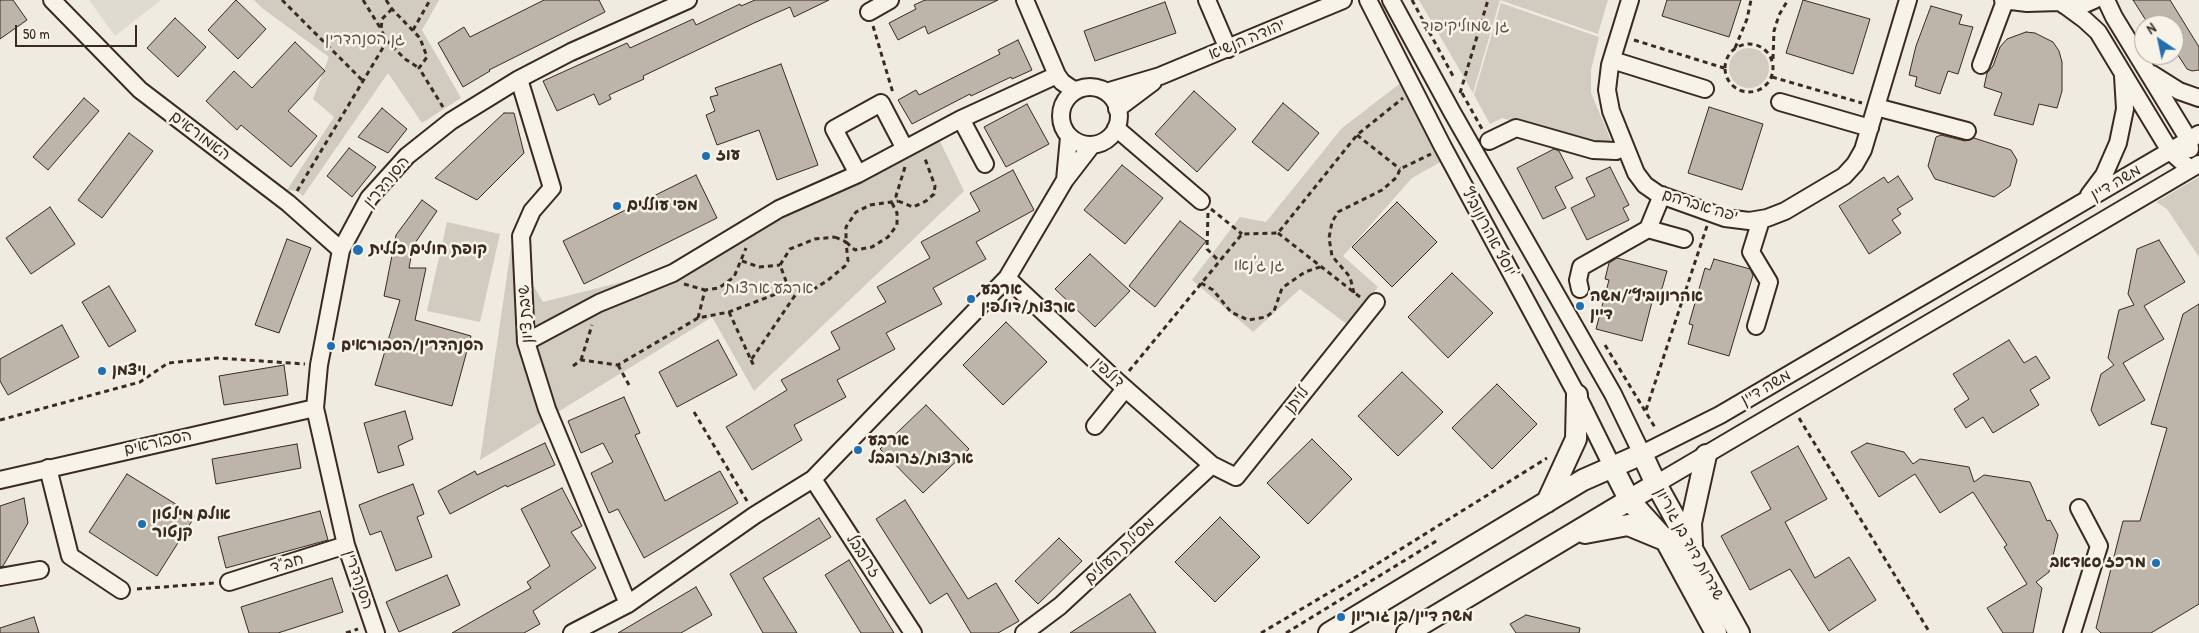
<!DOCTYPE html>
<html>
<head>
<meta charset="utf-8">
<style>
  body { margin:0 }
  #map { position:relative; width:2199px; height:633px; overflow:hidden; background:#efebe0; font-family:"Patrick Hand",sans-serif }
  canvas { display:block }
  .north { position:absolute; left:2134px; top:15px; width:50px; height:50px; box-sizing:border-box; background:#f7f3e8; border:1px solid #aca397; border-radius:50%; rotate:326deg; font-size:14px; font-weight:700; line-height:20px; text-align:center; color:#3b2a1e }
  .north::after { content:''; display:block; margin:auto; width:18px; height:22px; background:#1f6fb2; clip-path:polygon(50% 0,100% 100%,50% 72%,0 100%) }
  .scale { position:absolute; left:15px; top:25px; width:122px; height:22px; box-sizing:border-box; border:2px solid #3b2a1e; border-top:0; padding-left:6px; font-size:15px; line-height:18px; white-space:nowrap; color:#3b2a1e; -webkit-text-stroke:4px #f7f3e8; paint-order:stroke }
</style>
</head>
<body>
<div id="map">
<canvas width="2199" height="633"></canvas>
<div class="north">N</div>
<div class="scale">50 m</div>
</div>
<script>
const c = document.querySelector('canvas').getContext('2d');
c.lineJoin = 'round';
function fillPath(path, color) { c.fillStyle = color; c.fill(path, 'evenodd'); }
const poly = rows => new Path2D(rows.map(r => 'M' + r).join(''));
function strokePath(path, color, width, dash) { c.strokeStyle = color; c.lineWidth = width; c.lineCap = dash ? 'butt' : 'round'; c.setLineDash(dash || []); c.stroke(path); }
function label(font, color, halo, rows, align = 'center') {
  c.font = font + ' "Patrick Hand","Playpen Sans Hebrew",sans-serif'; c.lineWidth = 5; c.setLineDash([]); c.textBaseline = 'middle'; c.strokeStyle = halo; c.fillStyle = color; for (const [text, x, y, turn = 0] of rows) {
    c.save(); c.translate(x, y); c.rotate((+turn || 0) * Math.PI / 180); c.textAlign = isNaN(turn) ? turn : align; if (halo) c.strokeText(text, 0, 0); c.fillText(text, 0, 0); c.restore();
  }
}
const built = poly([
  [89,0,161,0,115,36]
]);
const green = poly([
  [254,0,439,0,422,30,461,98,422,123,388,73,303,196,297,191,287,190,334,117,313,99,329,57,262,8],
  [1419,0,1608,0,1598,34,1500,0,1473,93],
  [1501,3,1599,37,1591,70,1591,93,1611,140,1604,145,1502,118,1490,124,1474,95],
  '1729 68a20 20 0 1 1 40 0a20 20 0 1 1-40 0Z',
  [1402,82,1444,160,1412,178,1343,256,1378,287,1348,325,1300,289,1253,332,1192,280,1240,217,1266,222,1342,128],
  [934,129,964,191,754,391,712,317,480,460,511,248,543,302,669,270],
  [2199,177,2199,257,2167,209,2156,202],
  [447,222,500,234,480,322,427,311]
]);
const building = poly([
  [0,0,13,0,27,20,0,39,0,0],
  [236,0,266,29,238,59,208,30,236,0],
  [544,0,599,0,605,12,489,70,490,71,463,87,438,43,464,27,470,37,544,0],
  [755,0,829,0,794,17,790,7,754,23,643,76,644,79,609,95,611,99,599,105,594,94,557,111,543,81,627,43,630,48,693,19,696,25,740,4,741,6,755,0],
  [925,0,998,0,928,34,925,26,898,40,889,23,916,9,914,5,925,0],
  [1667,0,1741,0,1729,37,1662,16,1667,0],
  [1803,0,1870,19,1853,74,1786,53,1803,0],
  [2133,0,2170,0,2199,47,2199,70,2192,71,2187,69,2174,49,2174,25,2149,25,2133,0],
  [1165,2,1176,33,1095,61,1084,31,1165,2],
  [1931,6,1962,15,1959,24,1973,27,1958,74,1948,71,1940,94,1915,86,1917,77,1909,75,1916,46,1931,6],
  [175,18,206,47,178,77,147,48,175,18],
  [2026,32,2035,33,2053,42,2059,51,2062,62,2062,91,2057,108,2039,104,2033,125,1994,115,2002,93,1984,87,1987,73,1993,66,2000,47,2007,39,2026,32],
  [1018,40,1032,70,1012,79,1011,77,971,96,970,94,912,124,898,100,916,90,919,95,1000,54,998,50,1018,40],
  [295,42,325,71,288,111,317,136,291,167,241,125,237,130,206,101,234,71,252,88,295,42],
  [781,64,818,165,777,180,759,130,717,145,706,115,715,111,710,97,718,95,715,88,781,64],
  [1194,91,1236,129,1197,172,1155,134,1194,91],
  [84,98,99,111,48,170,33,157,84,98],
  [1283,103,1319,133,1288,171,1252,142,1283,103],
  [1027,104,1049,144,1006,167,984,127,1027,104],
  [1709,107,1763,124,1742,190,1688,173,1709,107],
  [382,108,407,129,388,153,358,137,382,108],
  [504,113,514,113,524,153,477,200,435,178,504,113],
  [129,133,153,151,102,218,78,200,129,133],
  [1941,135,1965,141,1974,138,2011,150,2017,160,2010,186,1994,197,1935,179,1928,166,1936,137,1941,135],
  [349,148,376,167,352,197,327,176,349,148],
  [1554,149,1559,151,1573,178,1555,187,1566,208,1543,219,1517,168,1554,149],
  [1122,165,1163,198,1125,244,1084,210,1122,165],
  [1610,167,1629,205,1623,208,1629,220,1587,240,1571,208,1595,196,1586,178,1610,167],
  [1013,170,1034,210,976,242,986,259,933,288,942,304,886,333,895,349,837,380,846,397,794,425,802,440,752,470,726,427,787,390,781,380,840,349,831,332,886,302,877,287,930,258,921,242,980,211,970,193,1013,170],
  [696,175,717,218,584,284,563,241,696,175],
  [1898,176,1913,199,1897,209,1901,214,1892,220,1901,233,1869,254,1839,206,1884,177,1888,183,1898,176],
  [422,200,437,211,413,246,409,268,426,268,415,320,471,336,452,406,375,385,400,300,384,296,396,235,422,200],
  [1397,202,1437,242,1392,287,1352,247,1397,202],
  [50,207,75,244,31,274,6,238,50,207],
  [1180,221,1206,241,1155,307,1129,286,1180,221],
  [287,239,311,248,279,333,255,325,287,239],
  [2159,240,2185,282,2144,306,2164,339,2123,363,2145,400,2099,426,2091,410,2101,374,2114,365,2108,358,2119,310,2134,305,2128,294,2137,249,2159,240],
  [1090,254,1130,291,1095,327,1055,289,1090,254],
  [1617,258,1667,271,1659,299,1653,298,1642,341,1596,329,1609,280,1605,279,1609,263,1617,258],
  [1714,259,1750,269,1753,275,1729,356,1688,344,1693,325,1689,324,1705,268,1710,270,1714,259],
  [1452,273,1493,313,1448,358,1408,317,1452,273],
  [109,286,136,331,109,347,82,302,109,286],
  [2199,304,2199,604,2151,633,2101,633,2096,628,2123,521,2140,521,2167,428,2151,424,2183,314,2199,304],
  [1006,322,1047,362,1003,405,963,365,1006,322],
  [62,325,79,357,8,395,0,381,0,359,62,325],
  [718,340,737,375,677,407,659,372,718,340],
  [2009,340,2024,363,2036,356,2050,378,2030,390,2039,405,1993,433,1983,417,1966,428,1954,409,1969,399,1953,374,2009,340],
  [284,365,288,395,224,405,219,376,284,365],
  [1402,372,1443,412,1398,456,1358,416,1402,372],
  [1497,384,1537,424,1492,469,1452,428,1497,384],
  [624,397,640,433,635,435,665,501,720,471,738,503,644,558,618,509,609,513,591,473,613,462,603,443,581,453,568,421,624,397],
  [926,405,969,449,923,493,880,449,926,405],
  [405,411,413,439,398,446,404,465,378,473,364,423,405,411],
  [1312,439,1352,479,1308,524,1267,483,1312,439],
  [545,443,555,465,507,487,506,485,450,514,438,491,475,471,477,475,545,443],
  [1867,443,1904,452,1913,464,1920,459,1969,467,1974,482,1984,475,2030,482,2047,521,2050,520,2058,535,2049,572,2036,582,2042,588,2033,633,2003,633,1987,608,2027,584,2004,547,2007,545,1973,492,1940,513,1915,474,1879,497,1851,452,1867,443],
  [297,444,301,468,216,484,212,459,297,444],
  [1798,446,1827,499,1785,522,1815,578,1849,557,1876,600,1829,631,1790,569,1750,590,1721,536,1771,509,1751,472,1798,446],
  [127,474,195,516,157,576,89,532,127,474],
  [413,484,424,514,417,517,432,557,396,571,381,531,370,535,359,505,413,484],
  [562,488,582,526,571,532,596,568,533,611,540,624,524,633,452,633,531,588,527,582,550,566,521,509,562,488],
  [24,498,28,523,3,566,0,567,0,506,24,498],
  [905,500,968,599,996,583,1019,621,998,633,971,633,947,593,930,604,876,519,905,500],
  [320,511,328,540,226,568,218,537,320,511],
  [1220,517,1260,557,1215,602,1175,562,1220,517],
  [819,518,831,537,763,578,797,633,763,633,730,574,819,518],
  [1059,538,1082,561,1038,604,1015,581,1059,538],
  [849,560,894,633,861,633,825,575,849,560],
  [447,575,460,605,399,632,386,602,447,575],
  [332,578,343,612,278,633,249,633,241,607,332,578],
  [696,587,712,615,681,633,618,633,696,587],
  [1130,594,1156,633,1070,633,1130,594],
  [1526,615,1580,628,1579,633,1516,633,1510,624,1526,615],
  [34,617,39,633,0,633,0,628,34,617]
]);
const path = poly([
  [282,0,364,82],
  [363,0,381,29],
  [386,0,392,9,420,38,427,57,419,68,443,107],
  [1412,0,1453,76],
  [392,9,382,19,381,30,387,41,405,59,419,68],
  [873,26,893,93],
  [413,30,430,0],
  [1634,40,1724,68],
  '1725 68a24 24 0 1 1 48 0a24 24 0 1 1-48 0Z',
  [1735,48,1747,19,1751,0],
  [1773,59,1774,31,1779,15,1788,0],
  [1772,77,1862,103],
  [1460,93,1488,0],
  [1462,93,1482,129],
  [1357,135,1400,169],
  [905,167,896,196,898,201,913,207,926,201,934,194,935,186,924,156],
  [297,191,387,41],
  [892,203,897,213,897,225,888,237,872,247,855,250,846,242,846,227,856,212,870,205,898,201],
  [1211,209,1242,234],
  [1208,213,1207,249,1219,261],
  [1278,233,1360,297],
  [835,237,846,242,848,261,845,266,828,280,808,293,798,291,786,281,780,265,790,249,815,239,835,237],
  [742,261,759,267,780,265],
  [1201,283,1213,290,1231,312,1248,320,1266,317,1274,311,1282,288,1305,272,1320,267],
  [684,284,705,290],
  [1354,293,1350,277,1332,256,1329,238,1332,222,1338,212,1382,190,1397,177,1400,169,1431,154],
  [729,312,751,360,798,291],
  [698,318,705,290,719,288,734,277,746,248],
  [1605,345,1656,429],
  [581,360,592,325],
  [751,360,755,368],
  [618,365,629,385],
  [573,366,581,360,618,365,698,318,729,312,794,287],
  [1129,371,1242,234,1278,233,1357,135,1403,98],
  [1646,410,1707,226],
  [694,412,747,501],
  [1799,418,1930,633],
  [0,420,140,382,168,363,217,358,305,364],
  [137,589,215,583],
  [346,633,358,629],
  [1261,633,1364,572,1547,458],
  [1286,633,1438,540]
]);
const minor = poly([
  [52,0,140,90,288,203,341,250],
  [1025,0,1057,75,1062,82,1075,91],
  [1207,0,1228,49],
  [1368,0,1443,147,1577,395,1612,466],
  [1391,0,1452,112,1613,394,1642,454,1720,415,2199,134],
  [1630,0,1610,65,1607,90,1611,111,1636,173,1645,185,1658,194,1725,218,1749,221,1767,218,1785,211,1844,176,1855,164,1863,150,1908,0],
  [2003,0,2027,3,2059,2],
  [2106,0,2114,17,2189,140,2190,149],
  [2064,5,2078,7,2094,0],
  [2066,6,2085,20,2098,32,2170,151,2190,169],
  [869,12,890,0],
  [1612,60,1705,89],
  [1981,65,2005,1],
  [2152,74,2179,91,2199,98],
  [519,79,552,188,532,211,521,236,526,342,547,409,628,604],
  '1061 116a29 29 0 1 1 58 0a29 29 0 1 1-58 0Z',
  [1106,92,1160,76,1343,0],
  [1780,102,1870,128],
  [1876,107,1967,131],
  [1117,109,1153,82],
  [961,119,985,164],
  [1116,128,1201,201],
  [1489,141,1516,128,1593,150,1616,151,1625,147],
  [858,174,834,129,881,103,905,149],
  [1065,180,1069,137],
  [2089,195,2104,175,2118,143,2125,109,2123,76],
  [1648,229,1684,239],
  [1007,278,1119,383,1212,465,1236,477,1376,302],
  [1580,289,1578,280,1581,267,1648,229,1662,195],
  [1756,326,1769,282,1751,252,1761,220],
  [526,342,599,303,673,273,779,209,858,174,961,119,1057,75],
  [1095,426,1125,389],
  [48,468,70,556,121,590],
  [813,479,913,633],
  [0,480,315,408],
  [1656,484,2199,164],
  [0,577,40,570],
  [229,582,346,545],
  [376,633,346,545,315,408,319,365,341,250,369,198,407,156,451,121,519,79,571,52,688,0],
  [572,633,628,604,755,515,813,479,1007,278,1065,180,1092,145],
  [1024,633,1060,606,1212,465],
  [2072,633,2099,546,2079,508]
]);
const major = poly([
  [1612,466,1630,501,1666,541,1716,633],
  [1547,502,1576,439,1577,395],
  [1585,533,1628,525,1662,539],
  [1692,545,1691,523,1706,455],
  [1329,633,1583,480,1642,454,1656,484,1739,633],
  [1407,633,1656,484]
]);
const markers = [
  [706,156,5,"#1f6fb2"],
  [617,206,5,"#1f6fb2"],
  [358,250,6,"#1f6fb2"],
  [971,299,5,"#1f6fb2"],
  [1580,306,5,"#1f6fb2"],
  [331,346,5,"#1f6fb2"],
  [102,371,5,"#1f6fb2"],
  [858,450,5,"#1f6fb2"],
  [142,524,5,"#1f6fb2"],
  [2156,563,5,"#1f6fb2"],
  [1341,617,5,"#1f6fb2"]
];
const parkNames = [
  ["גן שמוליקיפוד",1465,27],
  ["גן הסנהדרין",365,40],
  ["גן ג'נאו",1259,266],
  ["ארבע ארצות",769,289]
];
const streetNames = [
  ["יהודה הנשיא",1247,40,-23],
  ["האמוראים",200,136,37],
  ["הסנהדרין",387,182,-50],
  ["משה דיין",2116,183,-30],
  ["יפה אברהם",1700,206,17],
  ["יוסף אהרונוביץ'",1489,233,62],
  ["שיבת ציון",526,314,-94],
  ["דולפין",1108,373,42],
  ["משה דיין",1766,388,-30],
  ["לויתן",1297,400,-51],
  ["הסבוראים",158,443,-13],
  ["שדרות דוד בן גוריון",1689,544,61],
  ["מסילת העולים",1120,551,-43],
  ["זרובבל",863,556,57],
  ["חב\"ד",287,564,-17],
  ["הסנהדרין",358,580,71]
];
const poiNames = [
  ["עוז",716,156],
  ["מפי עוללים",627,206],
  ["קופת חולים כללית",369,250],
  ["ארבע",981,290],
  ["ארצות/דולפין",981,308],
  ["אהרונוביץ׳/משה",1590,297],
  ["דיין",1590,315],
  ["הסנהדרין/הסבוראים",341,346],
  ["ויצמן",112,371],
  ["ארבע",868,441],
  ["ארצות/זרובבל",868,459],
  ["אולם מילטון",152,515],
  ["קנטור",152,533],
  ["מרכז סאדאב",2146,563,"right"],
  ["משה דיין/בן גוריון",1351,617]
];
fillPath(built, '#e0dbd0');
fillPath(green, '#d1cbc0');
fillPath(building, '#bdb5aa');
strokePath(building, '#3b2a1e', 1);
strokePath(minor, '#3b2a1e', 20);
strokePath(major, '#3b2a1e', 24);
strokePath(path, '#3b2a1e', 3, [5, 4]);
strokePath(minor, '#f7f3e8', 16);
strokePath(major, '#f7f3e8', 20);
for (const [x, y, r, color] of markers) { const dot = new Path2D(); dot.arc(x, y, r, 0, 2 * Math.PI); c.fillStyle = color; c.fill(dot); strokePath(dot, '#f7f3e8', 2); }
label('16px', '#605246', '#f7f3e8', parkNames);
label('16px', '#3b2a1e', '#f7f3e8', streetNames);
label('bold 16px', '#3b2a1e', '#f7f3e8', poiNames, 'left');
</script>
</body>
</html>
